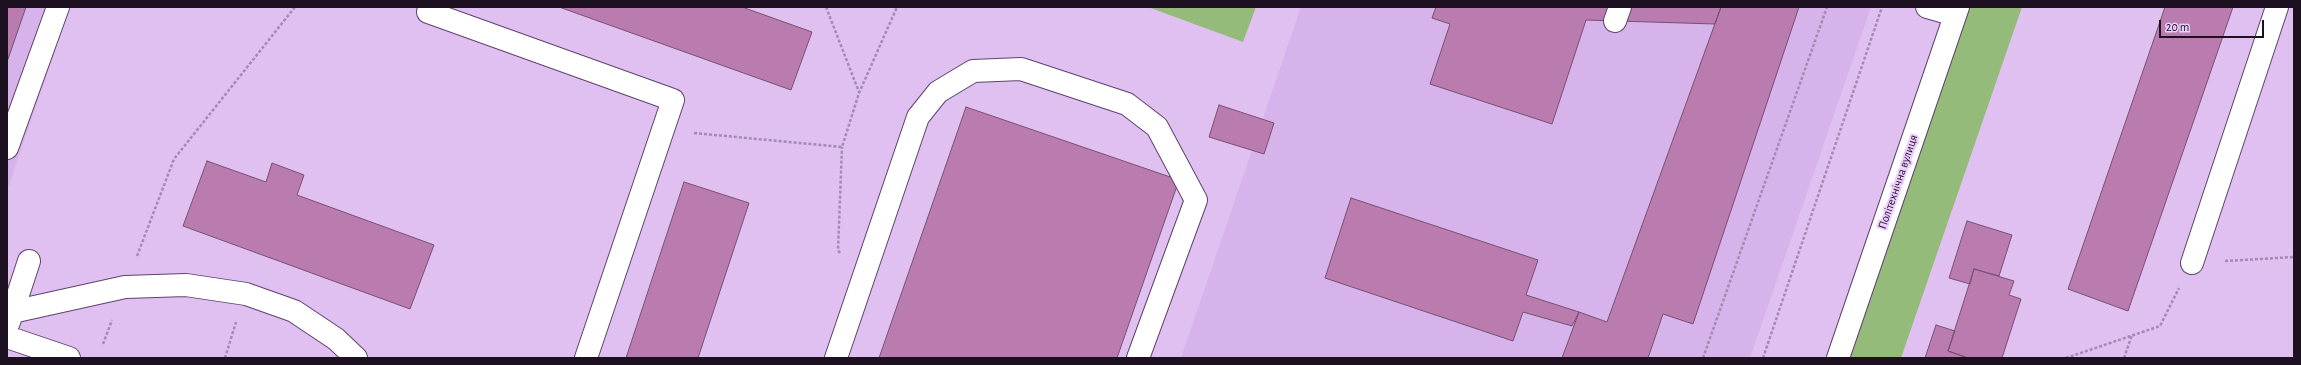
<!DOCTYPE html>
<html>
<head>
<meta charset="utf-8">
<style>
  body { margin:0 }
  #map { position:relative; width:2301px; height:365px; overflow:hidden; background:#dfc0f1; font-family:"Alegreya Sans",sans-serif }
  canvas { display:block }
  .frame { position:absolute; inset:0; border:8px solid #1c1021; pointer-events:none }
  .scale { position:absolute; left:2159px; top:20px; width:105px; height:18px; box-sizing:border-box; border:2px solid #1c1021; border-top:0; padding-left:5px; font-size:12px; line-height:14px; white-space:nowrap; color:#1c1021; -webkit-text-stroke:3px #eccdfe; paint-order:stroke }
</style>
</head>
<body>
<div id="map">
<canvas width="2301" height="365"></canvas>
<div class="frame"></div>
<div class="scale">20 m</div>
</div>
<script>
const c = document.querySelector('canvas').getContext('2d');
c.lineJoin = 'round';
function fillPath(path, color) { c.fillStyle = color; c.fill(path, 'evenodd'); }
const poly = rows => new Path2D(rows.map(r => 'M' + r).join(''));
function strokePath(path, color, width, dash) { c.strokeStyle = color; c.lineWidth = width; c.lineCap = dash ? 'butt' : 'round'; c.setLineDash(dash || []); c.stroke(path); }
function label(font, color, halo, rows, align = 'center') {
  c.font = font + ' "Alegreya Sans",sans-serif'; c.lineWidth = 4; c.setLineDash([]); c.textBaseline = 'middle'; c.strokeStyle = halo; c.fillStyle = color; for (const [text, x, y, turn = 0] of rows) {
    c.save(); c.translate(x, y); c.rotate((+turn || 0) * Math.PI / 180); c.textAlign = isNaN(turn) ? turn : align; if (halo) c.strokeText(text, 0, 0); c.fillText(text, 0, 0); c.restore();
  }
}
const built = poly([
  [7,7,70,7,7,191],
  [1301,7,1871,7,1750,358,1181,358]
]);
const green = poly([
  [1148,7,1256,7,1243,42],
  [1958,7,2022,7,1901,358,1838,358]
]);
const building = poly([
  [7,7,26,7,7,62,7,7],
  [559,7,742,7,812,32,791,90,559,7],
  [1436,7,1721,7,1715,24,1586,20,1552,124,1430,84,1450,24,1432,18,1436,7],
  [1721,7,1799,7,1693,324,1663,314,1648,358,1562,358,1579,312,1607,322,1721,7],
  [2165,7,2233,7,2128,311,2068,289,2165,7],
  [1219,105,1274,123,1264,154,1209,137,1219,105],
  [966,107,1179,180,1117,358,879,358,966,107],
  [207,161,266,182,272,163,304,175,297,195,434,245,410,309,183,226,207,161],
  [684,182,749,203,698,358,626,358,684,182],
  [1351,198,1538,260,1526,295,1579,312,1572,326,1523,312,1513,341,1325,278,1351,198],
  [1967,221,2012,235,1999,276,1974,269,1970,284,1949,278,1967,221],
  [1974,269,2014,281,2009,295,2021,299,2002,358,1968,358,1948,351,1974,269],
  [1936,325,1955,331,1948,351,1968,358,1925,358,1936,325]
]);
const path = poly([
  [826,7,859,92],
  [694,133,842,147,859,93,897,7],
  [840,253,838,250,842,147],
  [137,256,174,159,295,7],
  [2225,261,2294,257],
  [103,344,112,320],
  [225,358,236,322],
  [1703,358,1827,7],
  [1763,358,1882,7],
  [2066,358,2160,326,2179,288],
  [2124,358,2132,335]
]);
const minor = poly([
  [430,7,428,12,673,100,586,358],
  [1927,7,1955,15],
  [1615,21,1620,7],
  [7,148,58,7],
  [2192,263,2277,7],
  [7,305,12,312,125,287,186,285,246,294,294,311,336,339,356,358],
  [9,322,29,261],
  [7,337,69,358],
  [836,358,918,117,938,92,973,71,1021,69,1127,104,1157,127,1196,200,1138,358],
  [1838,358,1958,7]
]);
const streetNames = [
  ["Політехнічна вулиця",1898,182,-71]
];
fillPath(built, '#d6b3ea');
fillPath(green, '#95bb7b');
fillPath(building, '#ba7caf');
strokePath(building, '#784f71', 1);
strokePath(minor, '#5e436c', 24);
strokePath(path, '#a48ab2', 2.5, [3, 2]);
strokePath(minor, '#fff', 22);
label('12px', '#1c1021', '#eccdfe', streetNames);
</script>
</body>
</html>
